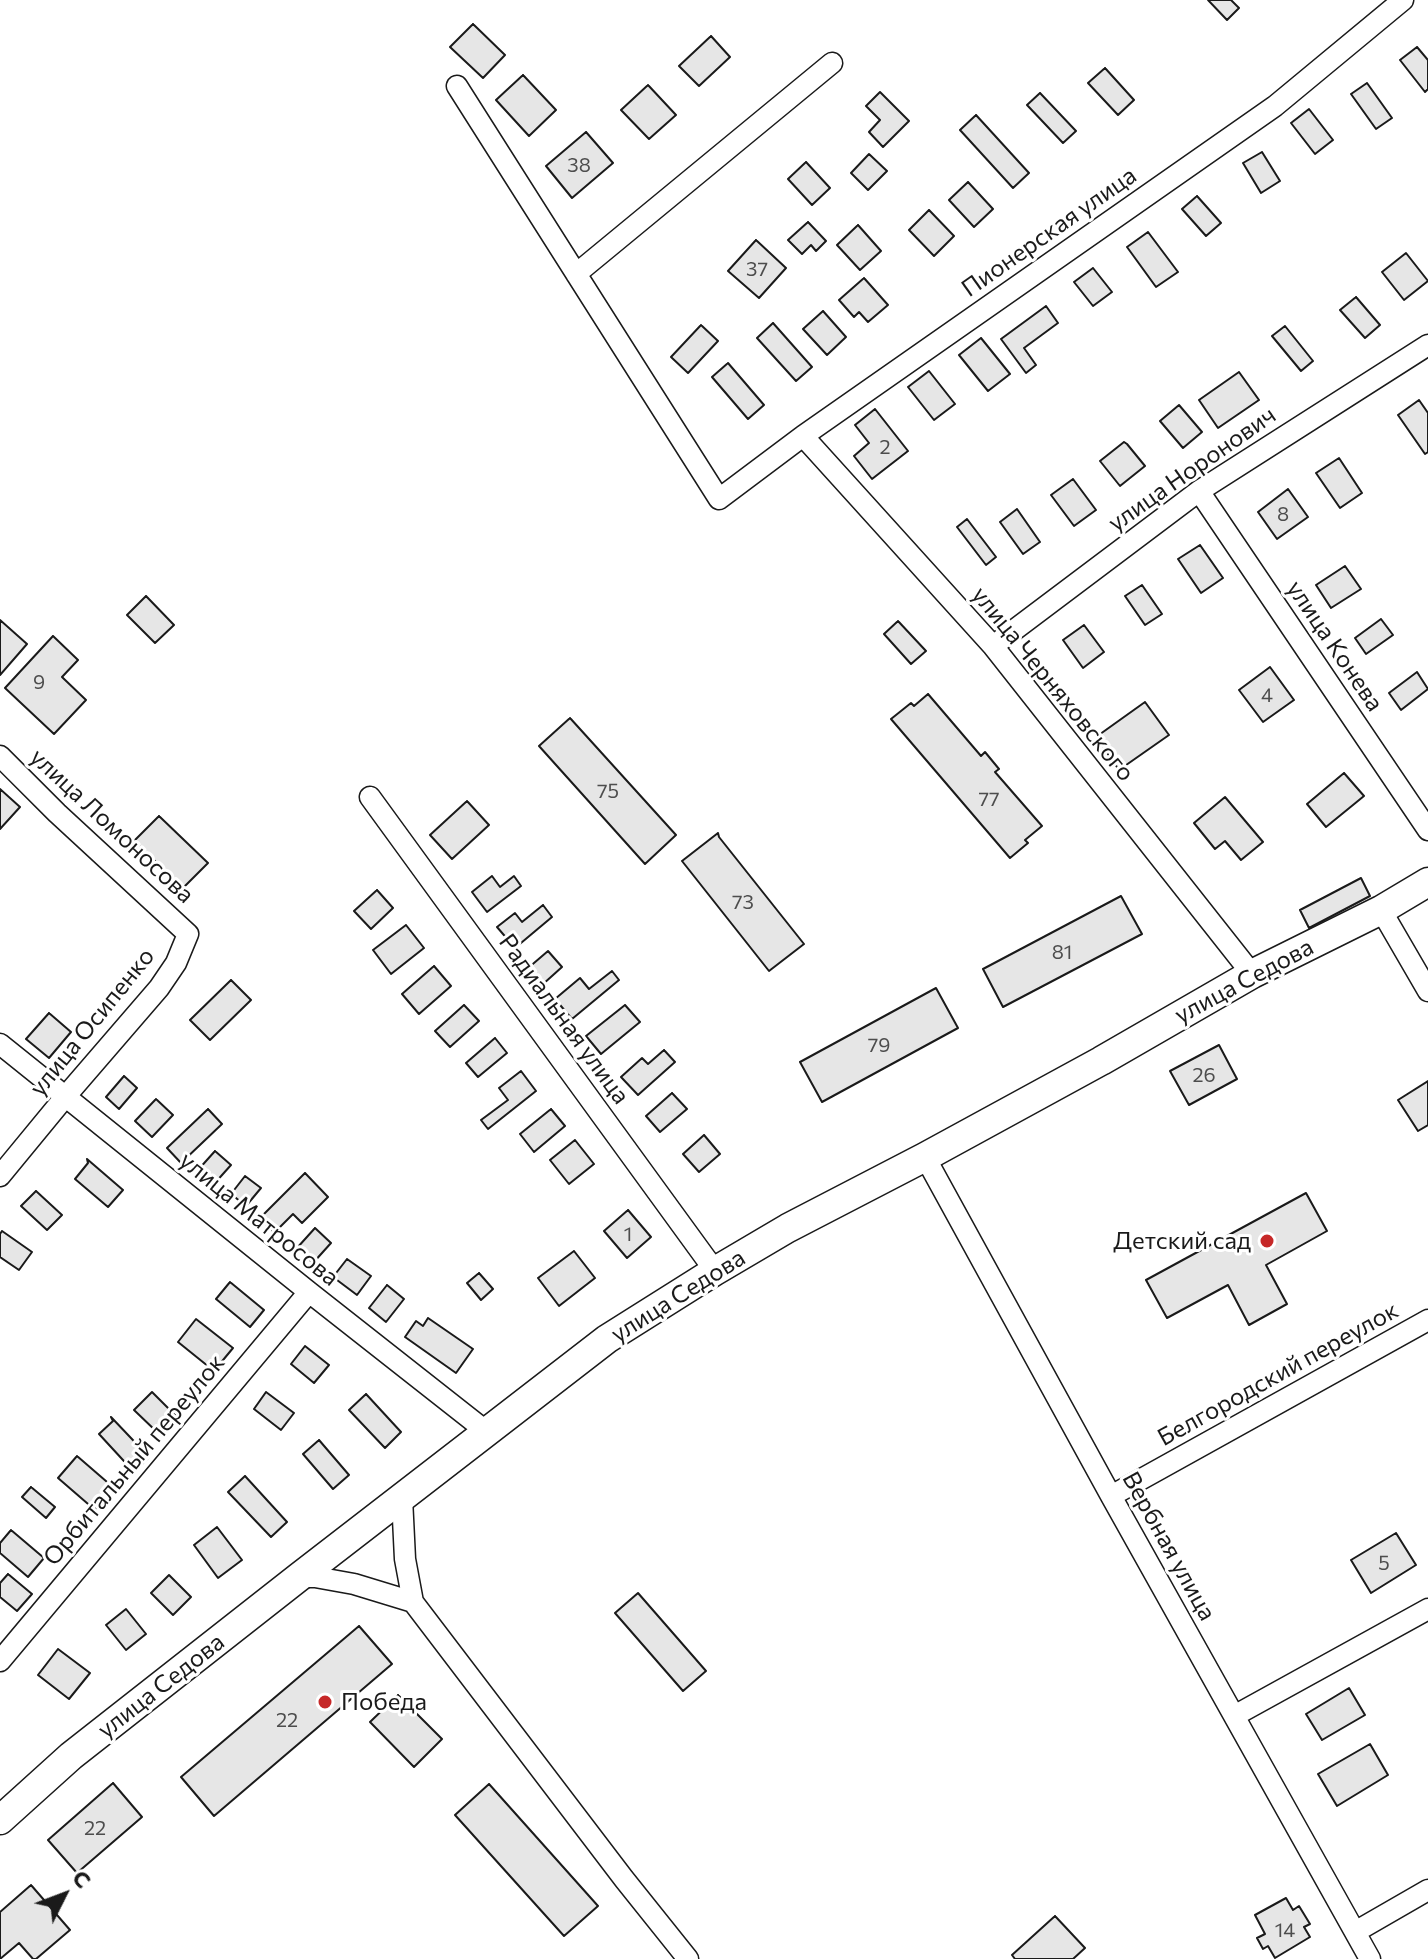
<!DOCTYPE html>
<html>
<head>
<meta charset="utf-8">
<style>
  body { margin:0 }
  #map { position:relative; width:1428px; height:1959px; overflow:hidden; background:#fff; font-family:Commissioner,sans-serif }
  canvas { display:block }
  .north { position:absolute; left:24px; top:1855px; width:80px; height:80px; -webkit-text-stroke:6px #fff; paint-order:stroke; rotate:48deg; font-size:22px; font-weight:700; line-height:32px; text-align:center; color:#1a1a1a }
  .north::after { content:''; display:block; margin:auto; width:28px; height:36px; background:#1a1a1a; clip-path:polygon(50% 0,100% 100%,50% 72%,0 100%) }
</style>
</head>
<body>
<div id="map">
<canvas width="1428" height="1959"></canvas>
<div class="north">С</div>
</div>
<script>
const c = document.querySelector('canvas').getContext('2d');
c.lineJoin = 'round';
function fillPath(path, color) { c.fillStyle = color; c.fill(path, 'evenodd'); }
const poly = rows => new Path2D(rows.map(r => 'M' + r).join(''));
function strokePath(path, color, width, dash) { c.strokeStyle = color; c.lineWidth = width; c.lineCap = dash ? 'butt' : 'round'; c.setLineDash(dash || []); c.stroke(path); }
function label(font, color, halo, rows, align = 'center') {
  c.font = font + ' Commissioner,sans-serif'; c.lineWidth = 6; c.setLineDash([]); c.textBaseline = 'middle'; c.strokeStyle = halo; c.fillStyle = color; for (const [text, x, y, turn = 0] of rows) {
    c.save(); c.translate(x, y); c.rotate((+turn || 0) * Math.PI / 180); c.textAlign = isNaN(turn) ? turn : align; if (halo) c.strokeText(text, 0, 0); c.fillText(text, 0, 0); c.restore();
  }
}
const building = poly([
  [1208,0,1231,0,1239,8,1227,20,1208,0],
  [473,24,505,55,483,78,450,47,473,24],
  [711,36,730,57,699,86,679,66,711,36],
  [1417,47,1428,60,1428,89,1425,92,1400,60,1417,47],
  [1105,68,1134,100,1118,115,1088,83,1105,68],
  [523,75,556,110,529,136,496,100,523,75],
  [1367,83,1392,118,1376,129,1351,94,1367,83],
  [648,85,676,115,649,139,621,110,648,85],
  [880,92,909,121,883,147,869,132,880,120,866,106,880,92],
  [1040,93,1076,131,1063,143,1027,105,1040,93],
  [1309,109,1333,140,1315,154,1291,123,1309,109],
  [976,115,1029,173,1013,188,960,130,976,115],
  [586,132,613,163,572,198,546,166,586,132],
  [1262,152,1280,181,1261,193,1243,163,1262,152],
  [869,154,887,171,868,190,851,173,869,154],
  [806,162,830,188,812,205,788,179,806,162],
  [968,182,993,209,974,227,949,200,968,182],
  [1197,196,1221,223,1206,236,1182,209,1197,196],
  [929,210,954,236,934,256,909,230,929,210],
  [808,222,826,241,816,251,811,245,802,254,788,240,808,222],
  [858,225,881,251,860,270,837,245,858,225],
  [1148,232,1178,272,1156,287,1127,247,1148,232],
  [756,240,786,268,759,298,728,271,756,240],
  [1406,253,1428,281,1404,300,1382,272,1406,253],
  [1093,268,1112,292,1093,306,1074,282,1093,268],
  [864,278,888,305,868,322,859,312,854,317,839,300,864,278],
  [1356,297,1380,325,1365,338,1340,310,1356,297],
  [1046,306,1058,323,1024,348,1036,365,1026,373,1001,339,1046,306],
  [823,311,846,337,827,355,803,329,823,311],
  [773,323,812,367,796,381,757,338,773,323],
  [701,325,718,341,688,373,671,357,701,325],
  [1285,326,1313,361,1301,371,1272,336,1285,326],
  [981,338,1010,374,988,391,959,355,981,338],
  [728,363,764,405,748,419,712,377,728,363],
  [929,371,955,404,934,420,908,387,929,371],
  [1239,372,1259,400,1218,428,1199,400,1239,372],
  [1419,400,1428,413,1428,452,1425,454,1398,415,1419,400],
  [1179,405,1202,432,1183,448,1160,421,1179,405],
  [875,409,908,451,872,479,854,456,869,443,855,425,875,409],
  [1124,442,1127,444,1145,466,1120,486,1100,461,1124,442],
  [1339,458,1362,493,1340,508,1316,473,1339,458],
  [1073,479,1096,510,1074,526,1051,495,1073,479],
  [1288,489,1308,517,1277,539,1258,512,1288,489],
  [1017,509,1040,542,1023,554,1000,522,1017,509],
  [967,519,996,557,986,565,957,527,967,519],
  [1200,545,1223,578,1201,593,1178,559,1200,545],
  [1345,566,1361,589,1331,608,1316,585,1345,566],
  [1142,585,1162,614,1145,625,1125,596,1142,585],
  [146,596,174,625,155,643,127,615,146,596],
  [1381,619,1393,635,1366,654,1355,638,1381,619],
  [0,620,27,644,0,675,0,620],
  [898,621,926,651,911,664,884,634,898,621],
  [1084,625,1104,652,1083,668,1063,640,1084,625],
  [53,636,78,660,62,677,86,700,54,734,5,688,53,636],
  [1270,667,1294,700,1263,722,1239,690,1270,667],
  [1417,672,1428,689,1401,710,1389,693,1417,672],
  [928,694,981,756,985,752,999,769,995,772,1042,826,1025,840,1028,843,1010,858,891,719,911,703,914,706,928,694],
  [1145,702,1169,735,1119,770,1096,737,1145,702],
  [570,718,676,835,645,864,539,746,570,718],
  [1344,773,1364,796,1326,827,1307,804,1344,773],
  [0,789,20,807,0,829,0,789],
  [1225,797,1263,842,1241,860,1225,841,1215,849,1194,823,1225,797],
  [467,801,489,825,452,859,430,835,467,801],
  [159,816,208,863,183,888,134,841,159,816],
  [718,833,719,837,804,944,769,971,682,861,718,833],
  [492,876,500,887,514,876,521,886,487,912,472,892,492,876],
  [1361,878,1370,896,1309,928,1300,910,1361,878],
  [377,890,393,908,371,929,354,911,377,890],
  [1121,896,1142,934,1003,1007,983,969,1121,896],
  [543,905,552,917,515,948,497,927,515,913,522,922,543,905],
  [406,925,424,948,391,974,373,950,406,925],
  [548,951,562,967,542,985,527,969,548,951],
  [434,966,451,986,419,1014,402,994,434,966],
  [612,971,619,980,572,1019,555,999,580,978,589,989,612,971],
  [231,980,251,1000,210,1040,190,1020,231,980],
  [936,988,958,1028,822,1102,800,1062,936,988],
  [464,1005,479,1021,450,1047,435,1031,464,1005],
  [625,1005,640,1022,601,1054,586,1036,625,1005],
  [49,1013,71,1032,49,1058,26,1039,49,1013],
  [495,1038,507,1053,478,1077,466,1063,495,1038],
  [1219,1045,1237,1079,1189,1105,1170,1071,1219,1045],
  [664,1050,675,1062,638,1095,621,1077,642,1058,648,1064,664,1050],
  [521,1071,536,1091,488,1129,481,1120,508,1100,499,1088,521,1071],
  [124,1076,137,1088,119,1109,106,1097,124,1076],
  [1428,1081,1428,1125,1418,1131,1398,1100,1428,1081],
  [672,1093,687,1109,660,1132,646,1116,672,1093],
  [156,1099,173,1115,152,1137,135,1121,156,1099],
  [208,1109,222,1124,181,1163,167,1148,208,1109],
  [551,1109,565,1126,534,1152,520,1134,551,1109],
  [704,1135,720,1154,699,1172,683,1154,704,1135],
  [575,1140,594,1164,569,1184,550,1160,575,1140],
  [215,1151,231,1165,214,1184,198,1170,215,1151],
  [87,1159,123,1190,108,1207,75,1179,88,1163,87,1159],
  [305,1173,328,1197,302,1223,293,1214,274,1233,260,1218,305,1173],
  [245,1176,261,1188,246,1206,231,1194,245,1176],
  [36,1191,62,1215,47,1230,21,1206,36,1191],
  [1306,1193,1327,1231,1266,1265,1287,1304,1249,1325,1228,1285,1167,1318,1146,1280,1306,1193],
  [628,1210,651,1237,627,1258,604,1231,628,1210],
  [315,1228,331,1243,313,1263,297,1248,315,1228],
  [2,1231,32,1252,19,1270,0,1257,0,1234,2,1231],
  [574,1251,595,1278,559,1306,538,1278,574,1251],
  [347,1259,371,1276,357,1295,333,1277,347,1259],
  [479,1273,493,1289,481,1300,467,1283,479,1273],
  [230,1282,264,1310,250,1327,216,1299,230,1282],
  [387,1285,404,1299,386,1322,369,1308,387,1285],
  [428,1318,473,1349,456,1373,405,1337,416,1321,423,1326,428,1318],
  [196,1319,233,1348,214,1371,178,1342,196,1319],
  [305,1346,329,1365,314,1383,291,1364,305,1346],
  [152,1392,176,1416,159,1434,134,1410,152,1392],
  [266,1392,294,1413,281,1430,254,1409,266,1392],
  [366,1394,401,1432,385,1448,349,1410,366,1394],
  [111,1417,149,1457,134,1472,99,1434,113,1421,111,1417],
  [319,1440,349,1475,333,1489,303,1454,319,1440],
  [77,1456,114,1488,95,1510,58,1478,77,1456],
  [245,1476,287,1522,271,1537,228,1492,245,1476],
  [31,1487,55,1507,46,1518,22,1497,31,1487],
  [217,1527,242,1560,218,1578,194,1545,217,1527],
  [11,1530,44,1558,28,1577,0,1553,0,1543,11,1530],
  [1396,1533,1416,1565,1371,1593,1351,1560,1396,1533],
  [8,1574,32,1594,17,1611,0,1597,0,1583,8,1574],
  [169,1575,191,1597,173,1615,151,1593,169,1575],
  [638,1593,706,1671,683,1691,615,1613,638,1593],
  [126,1609,146,1634,126,1650,106,1625,126,1609],
  [359,1626,392,1664,214,1816,181,1777,359,1626],
  [58,1649,90,1673,69,1699,38,1675,58,1649],
  [1349,1688,1365,1715,1322,1740,1306,1714,1349,1688],
  [398,1695,442,1739,414,1767,370,1722,398,1695],
  [1370,1744,1388,1775,1337,1806,1318,1774,1370,1744],
  [113,1783,142,1817,77,1873,48,1840,113,1783],
  [489,1784,598,1906,564,1936,455,1815,489,1784],
  [31,1885,70,1930,36,1959,33,1959,19,1943,0,1959,0,1912,31,1885],
  [1286,1898,1293,1910,1299,1906,1310,1924,1304,1927,1310,1937,1275,1958,1268,1946,1263,1949,1257,1938,1265,1934,1255,1915,1286,1898],
  [1055,1916,1085,1948,1073,1959,1015,1959,1012,1955,1055,1916]
]);
const street = poly([
  [457,86,719,499,803,436,1275,106,1403,0],
  [576,274,832,63],
  [803,436,993,646,1252,974],
  [1199,491,1428,830],
  [993,646,1199,491,1428,345],
  [0,756,57,813,188,934,176,963,159,988,65,1097,0,1176],
  [370,797,715,1271],
  [1381,910,1428,991],
  [0,1044,309,1292,487,1432],
  [925,1157,1111,1496,1370,1959],
  [1111,1496,1428,1320],
  [402,1498,405,1559,413,1602,624,1879,688,1959],
  [299,1577,315,1577,354,1584,413,1602],
  [0,1661,309,1292],
  [1234,1716,1428,1609],
  [1355,1932,1428,1890]
]);
const secondary = poly([
  [0,1820,71,1756,299,1577,607,1339,715,1271,788,1228,925,1157,1101,1061,1252,974,1381,910,1428,882]
]);
const markers = [
  [1267,1241,8,"#c62828"],
  [325,1702,8,"#c62828"]
];
const numberNames = [
  ["38",579,165],
  ["37",757,269],
  ["2",885,447],
  ["8",1283,514],
  ["9",39,682],
  ["4",1267,695],
  ["75",608,791],
  ["77",989,799],
  ["73",743,902],
  ["81",1062,952],
  ["79",879,1045],
  ["26",1204,1075],
  ["1",628,1234],
  ["5",1384,1563],
  ["22",287,1720],
  ["22",95,1828],
  ["14",1285,1930]
];
const streetNames = [
  ["Пионерская улица",1049,232,-35],
  ["улица Норонович",1192,469,-35],
  ["улица Конева",1335,646,56],
  ["улица Черняховского",1053,684,51],
  ["улица Ломоносова",112,826,43],
  ["улица Седова",1244,981,-28],
  ["Радиальная улица",564,1019,54],
  ["улица Осипенко",92,1022,-51],
  ["улица Матросова",259,1219,39],
  ["улица Седова",678,1296,-32],
  ["Белгородский переулок",1278,1374,-29],
  ["Орбитальный переулок",134,1460,-50],
  ["Вербная улица",1169,1546,61],
  ["улица Седова",161,1686,-38]
];
const poiNames = [
  ["Детский сад",1251,1241],
  ["Победа",341,1702,"left"]
];
fillPath(building, '#e6e6e6');
strokePath(building, '#1a1a1a', 2);
strokePath(street, '#1a1a1a', 23);
strokePath(secondary, '#1a1a1a', 31);
strokePath(street, '#fff', 20);
strokePath(secondary, '#fff', 28);
for (const [x, y, r, color] of markers) { const dot = new Path2D(); dot.arc(x, y, r, 0, 2 * Math.PI); c.fillStyle = color; c.fill(dot); strokePath(dot, '#fff', 3); }
label('20px', '#4d4d4d', null, numberNames);
label('24px', '#1a1a1a', '#fff', streetNames);
label('24px', '#1a1a1a', '#fff', poiNames, 'right');
</script>
</body>
</html>
